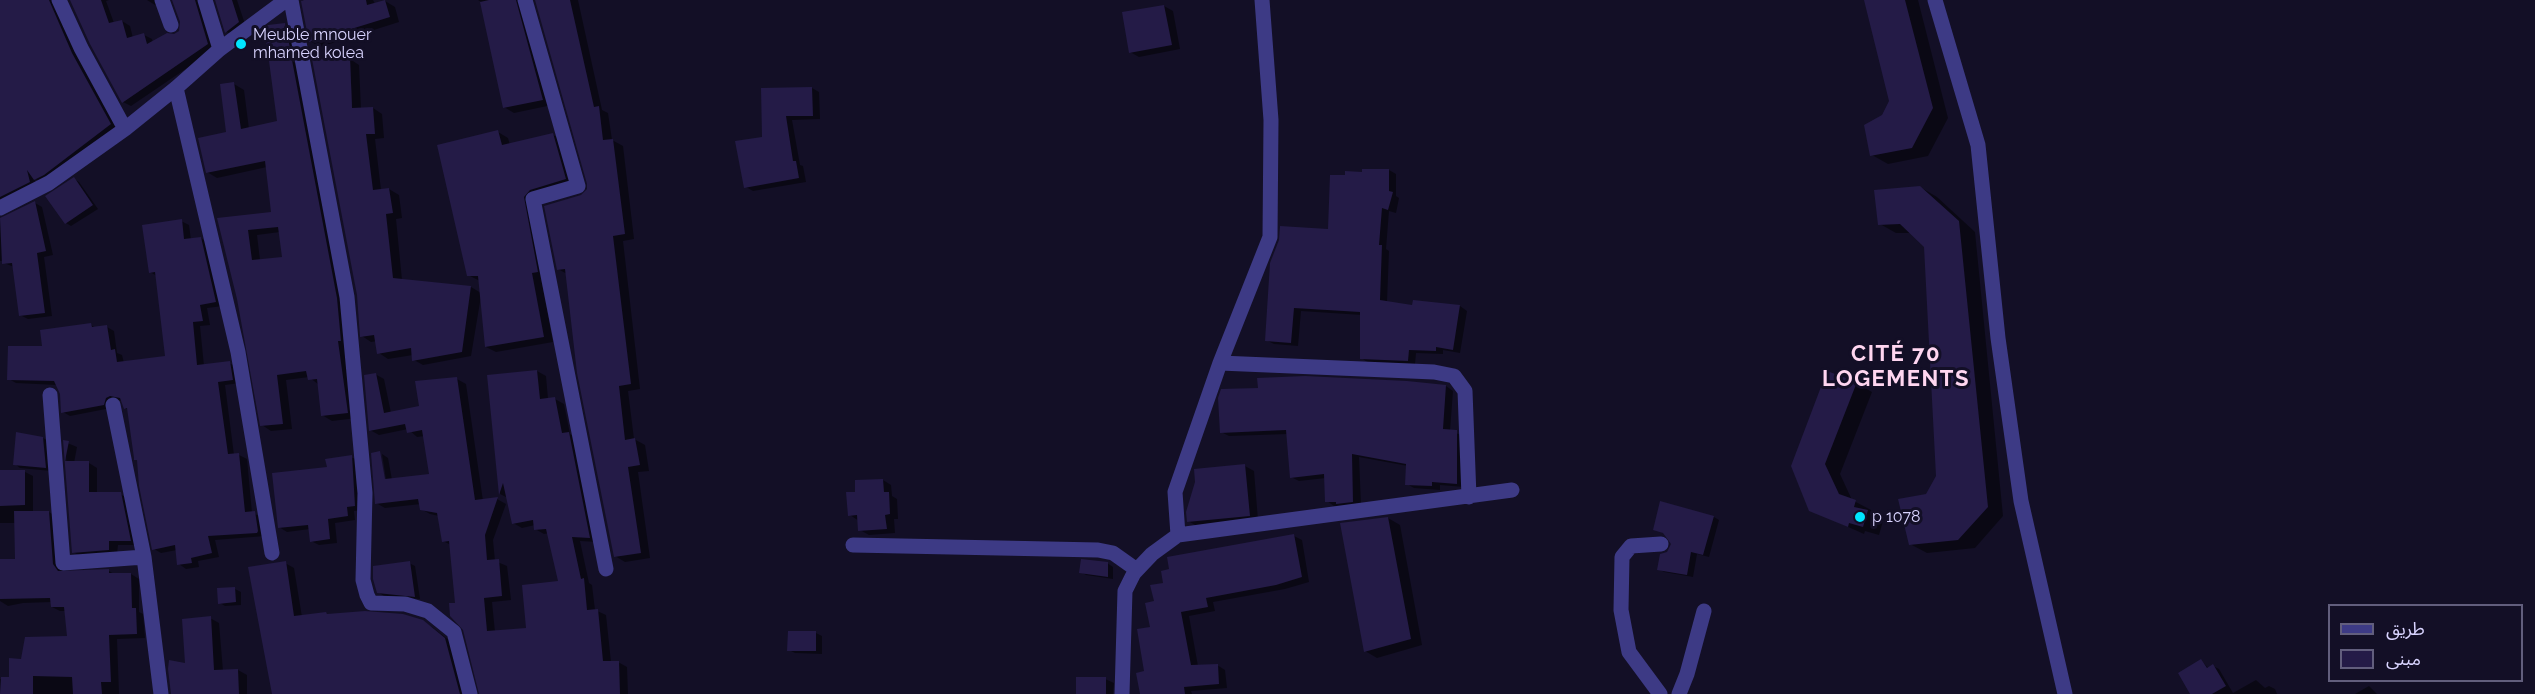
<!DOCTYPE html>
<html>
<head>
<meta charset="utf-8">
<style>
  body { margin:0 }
  #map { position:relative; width:2535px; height:694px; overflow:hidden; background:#130f26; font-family:Raleway,"Noto Sans Arabic",sans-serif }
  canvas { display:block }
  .legend { position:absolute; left:2328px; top:604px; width:195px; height:78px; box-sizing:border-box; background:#130f26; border:2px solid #625e7d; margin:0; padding:8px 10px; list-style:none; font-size:18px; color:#d9d4ff }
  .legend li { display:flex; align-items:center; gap:12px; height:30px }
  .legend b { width:30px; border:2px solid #625e7d }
</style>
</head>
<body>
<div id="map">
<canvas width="2535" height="694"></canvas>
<ul class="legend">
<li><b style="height:8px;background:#3d3a85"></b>طريق</li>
<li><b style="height:16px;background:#241b47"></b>مبنى</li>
</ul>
</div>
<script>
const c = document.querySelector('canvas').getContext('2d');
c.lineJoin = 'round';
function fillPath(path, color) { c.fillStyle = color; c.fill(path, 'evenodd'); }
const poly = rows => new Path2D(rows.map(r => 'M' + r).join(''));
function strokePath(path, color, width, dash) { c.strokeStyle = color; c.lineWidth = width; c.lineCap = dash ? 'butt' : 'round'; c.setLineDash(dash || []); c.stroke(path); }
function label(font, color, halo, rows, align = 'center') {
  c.font = font + ' Raleway,sans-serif'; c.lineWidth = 6; c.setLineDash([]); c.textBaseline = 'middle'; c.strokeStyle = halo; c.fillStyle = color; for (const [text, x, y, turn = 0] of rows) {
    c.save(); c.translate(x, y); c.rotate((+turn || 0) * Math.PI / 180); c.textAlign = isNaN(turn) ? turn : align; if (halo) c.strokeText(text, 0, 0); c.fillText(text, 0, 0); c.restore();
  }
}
const shadow = poly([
  [0,0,58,0,118,128,43,183,35,179,37,186,0,206],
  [71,0,109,0,106,1,114,23,122,21,130,26,133,38,144,35,152,39,153,43,175,35,182,28,173,0,205,0,215,49,131,106,123,102],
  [161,0,160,4,155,5,147,0],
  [216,0,237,0,246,27,234,36,227,32],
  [302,0,373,0,375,4,385,1,395,7,399,22,320,47,310,41],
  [478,0,528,0,552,105,514,113,504,107,481,2],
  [537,0,578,0,602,110,608,113,612,140,623,146,634,239,623,241,640,389,628,391,634,439,645,445,649,471,638,472,650,558,625,562,615,556,567,274,558,269,582,196,589,190],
  [1865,0,1918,0,1948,118,1928,156,1888,164,1872,155,1883,116,1891,101],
  [1164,6,1173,11,1180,49,1139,57,1130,52],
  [285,24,294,30,298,52,278,58,269,54],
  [350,59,359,65,361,109,373,108,382,114,384,138,375,139,381,190,389,189,399,195,402,218,396,219,402,280,471,287,481,293,480,281,468,275,498,132,508,138,510,145,553,135,563,140,575,185,541,195,541,278,553,342,496,352,486,347,481,296,471,356,423,365,414,360,413,355,388,359,379,353,377,341,371,342,362,336],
  [292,61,302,67,347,305,357,418,332,421,322,415,319,385,309,377,286,380,292,429,271,431,262,425,238,299,218,220,273,213,267,167,217,178,207,172,228,133,234,84,244,90,249,129,279,123],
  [280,232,283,258,260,260,257,235],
  [812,88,819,92,820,119,792,120,800,165,803,166,806,182,753,191,746,187,763,138],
  [1389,170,1396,174,1396,196,1399,198,1396,213,1389,211,1386,249,1389,251,1387,302,1414,307,1460,306,1467,311,1460,353,1443,350,1443,354,1416,353,1415,364,1369,363,1361,358,1362,315,1301,311,1298,346,1274,344,1266,340,1364,174],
  [74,179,79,182,98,209,71,226,66,223],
  [1920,187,1937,197,1975,232,2003,516,1975,548,1927,553,1910,544,1927,495,1938,477,1926,246,1911,233,1896,233,1880,224],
  [35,203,42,207,53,255,44,257,52,316,28,319,20,315,14,267,4,263,3,261,0,261,0,219],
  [181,221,189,225,191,240,201,238,208,243,223,306,207,308,210,325,200,326,204,366,229,363,237,367,240,383,225,385,234,455,239,455,247,459,252,513,262,517,265,536,215,540,219,557,198,561,199,567,186,569,179,564,177,550,161,553,154,549,139,461,136,459,129,410,125,408,122,400,114,402,111,408,70,416,63,412,61,393,57,385,16,383,9,379,44,348,91,325,96,328,107,327,114,331,117,353,122,355,124,363,167,357,157,276,150,272],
  [537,371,546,376,548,399,555,399,564,404,570,434,578,439,598,542,580,541,589,583,592,585,595,610,606,615,611,662,618,662,627,667,628,694,481,694,457,604,451,545,443,541,439,516,430,514,421,509,421,504,385,508,376,503,384,487,387,486,382,454,388,458,392,480,430,475,425,436,417,437,408,429,379,435,370,430,375,374,384,379,391,413,421,407,457,379,466,384,483,501,497,499,506,504,493,540,495,561,507,566,511,600,492,602,495,632,528,629,560,582,549,533,544,534,535,529,535,525,522,528,513,523,508,498,500,494,489,376],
  [1856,383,1872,392,1840,474,1852,500,1871,510,1870,514,1883,521,1879,535,1865,531,1864,534,1810,510,1793,466],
  [1446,386,1453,391,1450,431,1464,436,1464,487,1440,485,1440,490,1414,488,1407,484,1408,466,1359,457,1361,505,1345,507,1334,506,1327,501,1326,478,1299,481,1291,477,1288,434,1229,436,1221,432],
  [43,438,49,441,51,471,20,468,15,464],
  [65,442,77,447,74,463,89,463,97,468,97,493,120,494,129,499,139,545,118,545,117,554,82,557,73,552],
  [351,457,359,461,362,510,354,511,355,520,335,523,337,543,319,545,311,541,310,529,287,532,279,527,328,468],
  [1245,466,1254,471,1258,520,1197,526,1188,521],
  [0,472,25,472,33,476,33,512,49,512,57,517,63,573,109,571,114,574,131,574,139,579,139,612,143,614,145,638,117,639,119,694,0,694,0,679,10,679,23,660,69,638,66,611,60,611,52,607,52,602,23,603,8,606,0,601,0,560,16,560,16,523,0,523],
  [883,480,891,485,892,496,897,499,898,519,894,519,895,533,869,535,860,530,859,521,850,515,857,493],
  [1714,517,1719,520,1709,557,1697,554,1693,577,1664,572,1659,569,1672,544,1666,534,1655,529],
  [1388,518,1400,525,1422,645,1377,658,1365,651],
  [1294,536,1302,540,1309,582,1285,589,1213,602,1215,611,1189,616,1198,666,1217,665,1225,670,1227,688,1191,691,1192,694,1140,694,1138,674,1145,672,1155,603,1165,584],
  [285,563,294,568,302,617,326,613,330,616,423,621,432,627,454,644,467,694,273,694],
  [409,563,415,566,420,599,384,596,378,592],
  [1107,563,1113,567,1113,579,1086,575,1081,572],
  [235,589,241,592,241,605,225,606,220,603,219,590],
  [210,618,219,623,223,671,238,670,247,675,247,694,261,694,171,694],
  [816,633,822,636,822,654,795,653,789,650],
  [2201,660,2209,669,2213,666,2219,669,2233,693,2256,680,2265,688,2269,686,2275,689,2277,694,2192,694],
  [1105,679,1114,683,1113,694,1077,694],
  [2369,686,2377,694,2355,694]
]);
const building = poly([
  [0,0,49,0,72,53,111,124,44,175,34,180,27,170,30,182,0,197],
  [70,0,101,0,109,23,122,20,127,38,144,33,147,44,167,33,174,34,179,31,180,22,172,0,195,0,208,44,122,103,90,44],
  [215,0,232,0,239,22,225,33],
  [304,0,366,0,367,5,385,0,390,17,309,42,301,1],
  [489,0,516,0,543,100,503,108,480,2],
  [535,0,570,0,594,107,599,106,603,140,613,139,625,234,613,236,631,384,619,386,625,440,635,438,640,465,628,467,641,553,614,557,577,373,565,269,557,270,544,206,581,195,587,189,587,184],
  [1864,0,1905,0,1933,108,1912,148,1870,156,1864,125,1882,115,1889,101],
  [1164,5,1172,45,1129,53,1122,12],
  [285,23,290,48,268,54,264,28,268,25],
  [350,58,352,108,373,107,375,134,366,134,373,190,389,188,393,213,386,214,393,278,471,286,462,352,412,361,411,348,377,354,374,335,360,337,357,295,312,59],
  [292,60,337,298,341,341,338,341,348,413,321,416,317,379,308,380,306,371,277,375,283,424,260,426,237,299,217,218,271,212,265,161,206,173,198,138,226,132,220,84,234,82,241,129,277,121,269,61],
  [278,227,282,257,252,260,248,230],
  [812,87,813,116,786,116,793,161,796,161,799,178,744,188,735,141,762,137,761,88],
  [498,130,502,145,553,133,566,179,530,190,524,197,538,272,532,273,544,337,485,347,478,276,467,276,437,145],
  [1362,169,1389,169,1389,191,1393,192,1388,210,1382,208,1379,245,1382,245,1380,300,1412,305,1413,300,1460,305,1453,350,1436,347,1436,351,1409,350,1408,361,1360,359,1360,312,1294,308,1291,343,1265,341,1270,263,1279,240,1280,226,1328,229,1330,175,1345,175,1345,171,1362,172],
  [74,177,93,205,65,224,45,196],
  [1920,186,1959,221,1988,507,1958,540,1909,545,1898,499,1926,494,1936,476,1924,247,1900,224,1878,225,1874,190],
  [35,201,46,251,37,253,45,313,19,316,12,263,2,264,0,218],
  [182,219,184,239,201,237,216,302,200,305,203,321,193,322,197,365,230,361,233,380,218,382,228,454,239,453,245,512,255,511,258,531,257,533,208,536,212,553,191,558,192,563,177,565,175,545,152,550,139,486,137,460,134,460,134,458,127,408,124,409,120,398,110,396,106,398,104,405,61,413,60,394,54,381,7,380,8,346,42,346,40,330,91,323,92,327,107,325,111,350,115,349,117,362,165,356,155,272,149,273,142,225],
  [537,370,540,399,555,397,562,433,569,432,590,538,572,537,581,579,584,578,587,610,598,609,603,661,619,661,620,694,479,694,463,630,450,616,449,603,455,603,449,541,442,542,437,513,420,510,418,499,375,504,371,453,380,451,385,479,429,474,422,430,407,433,405,424,369,431,364,375,376,373,384,413,419,406,415,381,457,377,475,500,498,497,485,535,487,560,499,559,502,596,484,598,487,631,526,628,522,585,558,581,546,529,534,530,533,520,512,524,503,483,499,495,487,375],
  [1827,371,1857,382,1825,464,1839,494,1856,500,1854,507,1868,510,1863,527,1849,523,1848,527,1809,511,1791,466],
  [1305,376,1407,381,1446,385,1443,429,1457,430,1457,484,1432,482,1432,486,1405,485,1406,464,1352,454,1353,502,1336,504,1336,502,1325,502,1324,474,1290,478,1286,430,1220,433,1218,398,1221,389,1258,388,1257,378],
  [16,432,43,437,46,468,13,465],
  [63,440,69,441,65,461,89,461,89,492,121,492,131,541,109,541,109,550,72,553],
  [352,455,355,506,347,507,348,516,328,519,330,539,310,542,308,525,278,528,272,473,327,467,325,459],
  [1245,464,1250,516,1187,522,1186,512,1195,482,1194,469],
  [0,470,25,470,25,505,0,506],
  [883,479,884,492,889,492,890,514,885,515,887,529,858,531,857,515,848,516,846,492,855,492,855,480],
  [1660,501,1714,516,1703,555,1691,552,1687,575,1657,570,1660,554,1667,552,1671,544,1663,533,1653,530],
  [14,511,49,511,53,564,58,571,109,569,109,573,131,573,132,608,136,608,137,634,109,635,111,682,101,682,102,694,73,694,72,677,33,676,33,694,0,694,1,677,9,677,9,658,21,659,25,637,67,636,64,607,51,607,50,598,0,599,0,559,15,559],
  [1388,517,1411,639,1364,652,1340,523],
  [1294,534,1302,577,1276,585,1206,598,1208,607,1181,612,1191,665,1218,664,1219,684,1184,687,1185,694,1140,694,1136,673,1144,671,1137,629,1150,627,1145,603,1154,601,1150,585,1163,583,1161,571,1169,569,1167,557],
  [1081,559,1108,562,1108,577,1079,573],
  [286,561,294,616,326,612,327,614,365,611,403,614,423,620,445,638,460,694,272,694,248,567],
  [410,561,415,597,377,593,373,579,373,566],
  [235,587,236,602,218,604,217,588],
  [211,616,214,670,238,669,239,694,171,694,168,669,169,660,185,663,182,619],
  [788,631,816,631,816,651,787,651],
  [2201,659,2207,668,2213,664,2226,686,2212,694,2190,694,2178,673],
  [1076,677,1106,677,1106,694,1076,694]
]);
const street = poly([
  [59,0,81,48,125,129],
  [162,0,171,25],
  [205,0,220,49],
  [291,0,347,297,365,493,363,580,367,595,371,603,405,604,428,611,454,632,470,694],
  [525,0,578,186,533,199,606,569],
  [1935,0,1978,145,1998,338,2021,501,2065,694],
  [176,88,238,352,272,553],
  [0,208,49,183,125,129,176,88,220,49,286,0],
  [1220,363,1434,372,1454,376,1465,391,1469,497],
  [50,395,63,563,144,557,161,694],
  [113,405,144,557],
  [1178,535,1512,490],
  [853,545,1098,550,1113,553,1137,570],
  [1122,694,1125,591,1134,573,1152,554,1178,535,1175,492,1220,363,1270,237,1271,120,1262,0],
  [1660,694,1629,652,1621,610,1622,557,1631,546,1661,544],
  [1679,694,1687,674,1704,611]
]);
const markers = [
  [241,44,6,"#00e5ff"],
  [1860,517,6,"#00e5ff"]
];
const poiNames = [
  ["Meuble mnouer",253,35],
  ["mhamed kolea",253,53],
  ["p 1078",1872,517]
];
const districtNames = [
  ["CITÉ 70",1896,354],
  ["LOGEMENTS",1896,379]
];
fillPath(shadow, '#0007');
fillPath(building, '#241b47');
strokePath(street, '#3d3a85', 15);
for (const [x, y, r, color] of markers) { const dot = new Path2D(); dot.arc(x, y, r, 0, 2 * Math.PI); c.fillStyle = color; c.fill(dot); strokePath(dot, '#130f26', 2); }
label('16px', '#d9d4ff', '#130f26', poiNames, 'left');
c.letterSpacing = '1.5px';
label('bold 22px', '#ffd6f0', '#130f26', districtNames);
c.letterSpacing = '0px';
</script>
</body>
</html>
